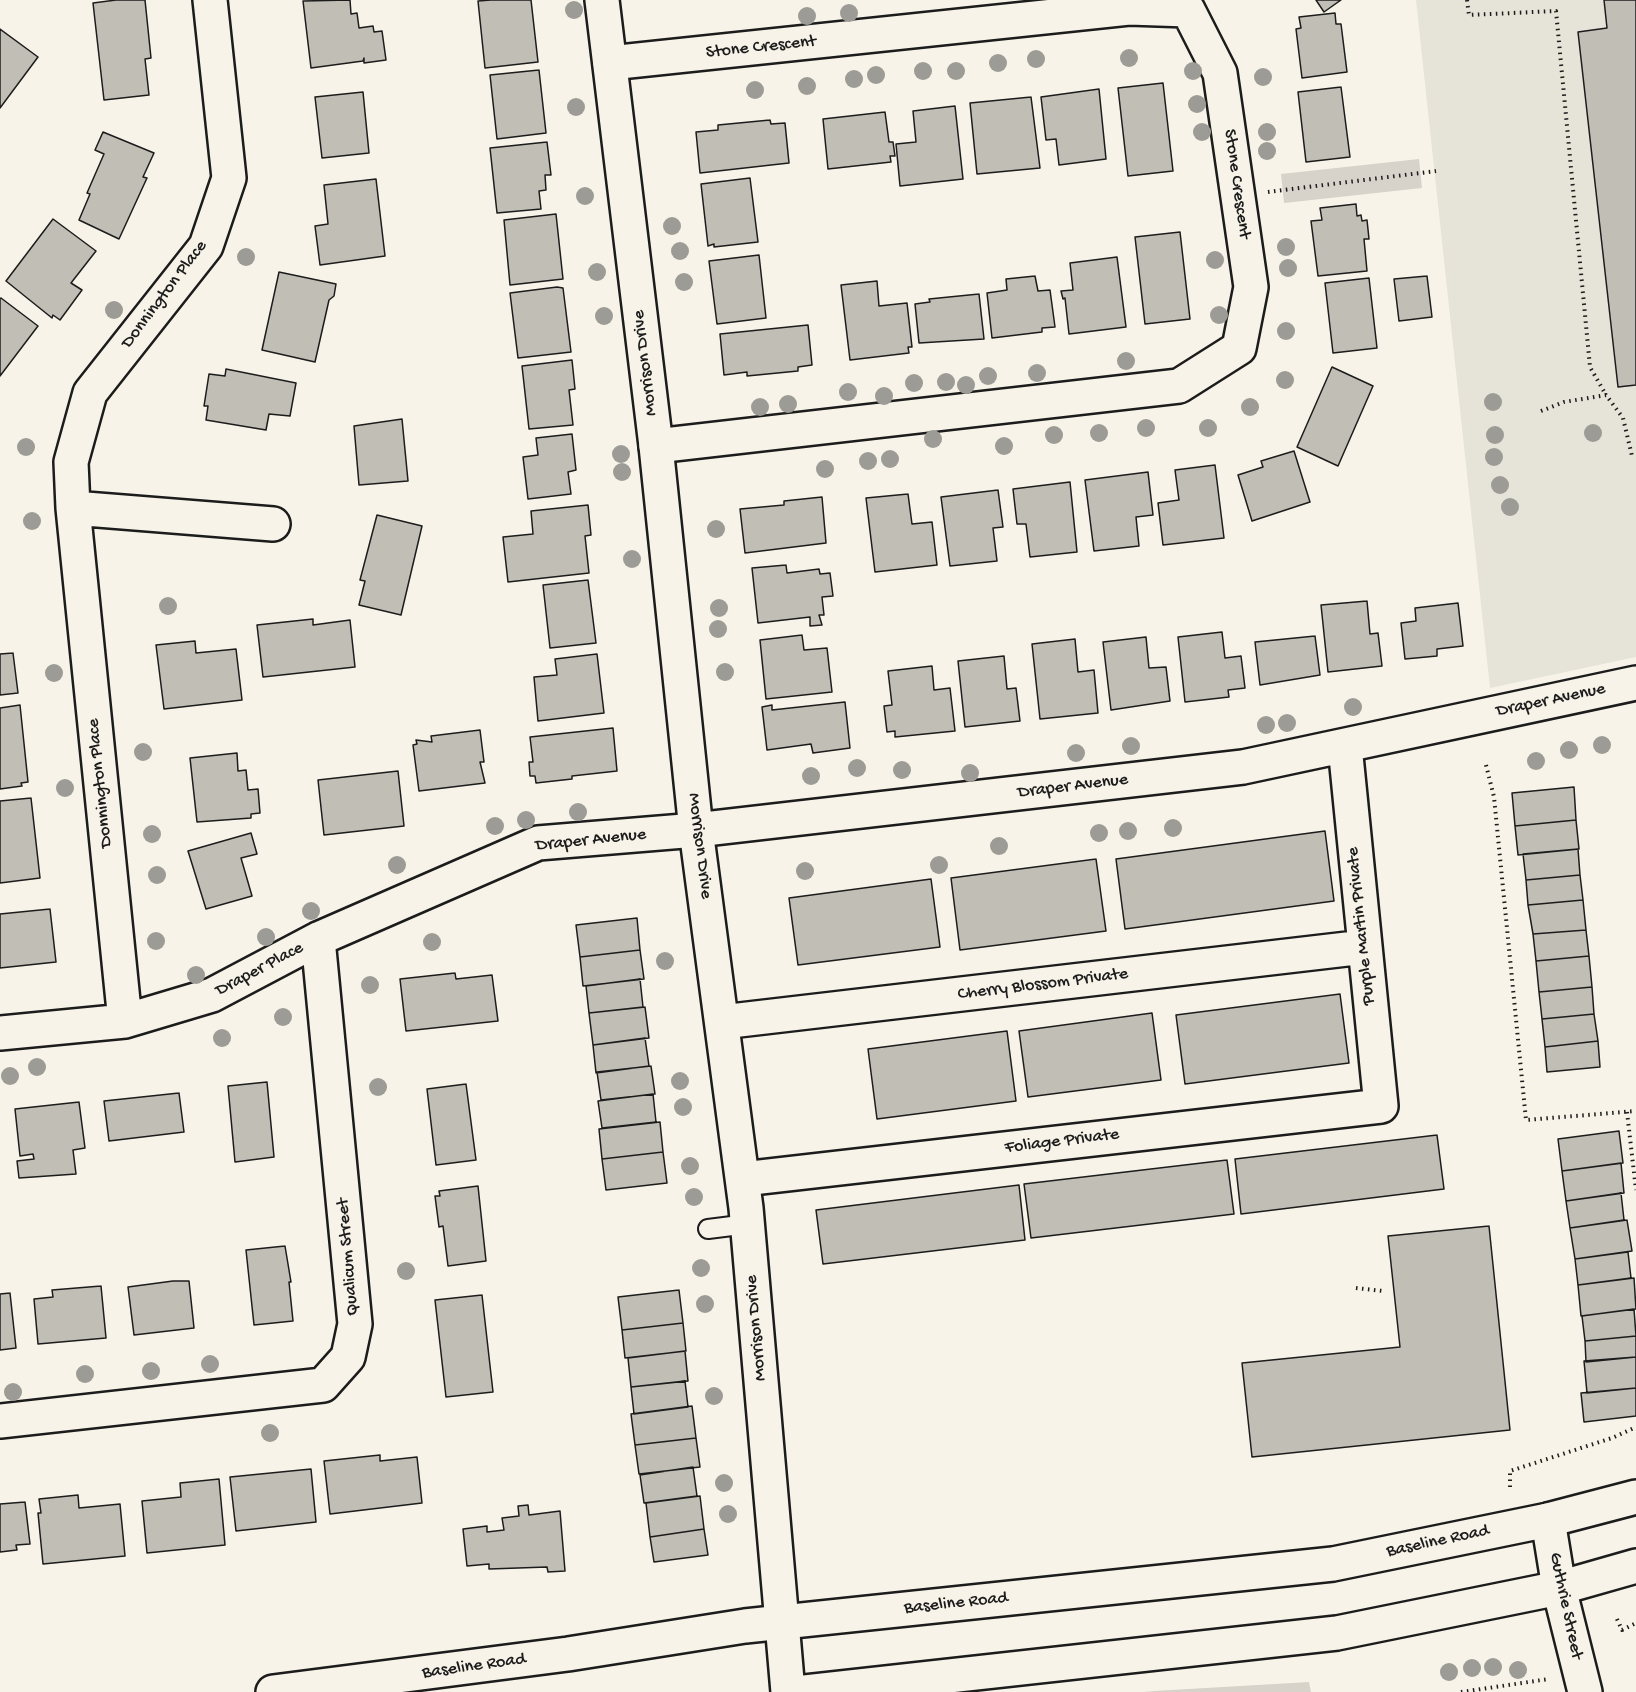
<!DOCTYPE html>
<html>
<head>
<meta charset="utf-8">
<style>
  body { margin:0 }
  canvas { display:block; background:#f7f3e8 }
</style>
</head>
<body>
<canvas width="1636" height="1692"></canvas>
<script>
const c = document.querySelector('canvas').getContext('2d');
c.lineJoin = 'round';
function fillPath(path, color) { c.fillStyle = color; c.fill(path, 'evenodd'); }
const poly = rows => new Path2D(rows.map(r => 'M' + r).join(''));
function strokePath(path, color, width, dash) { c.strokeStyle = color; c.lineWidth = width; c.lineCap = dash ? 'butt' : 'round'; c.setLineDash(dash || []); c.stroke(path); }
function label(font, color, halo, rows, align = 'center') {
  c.font = font + ' "Gochi Hand",sans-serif'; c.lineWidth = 6; c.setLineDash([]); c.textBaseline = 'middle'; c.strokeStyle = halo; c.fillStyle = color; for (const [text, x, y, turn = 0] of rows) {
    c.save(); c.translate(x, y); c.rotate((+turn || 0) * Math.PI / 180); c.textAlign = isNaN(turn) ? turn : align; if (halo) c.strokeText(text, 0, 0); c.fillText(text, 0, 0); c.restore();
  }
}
const built = poly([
  [1416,0,1636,0,1636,657,1490,688]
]);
const green = poly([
  [1419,159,1422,188,1284,203,1281,174],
  [1309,1682,1311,1692,1144,1692,1154,1691]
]);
const building = poly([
  [116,0,145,0,151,58,145,59,149,95,104,100,93,3,116,0],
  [350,0,351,14,357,13,359,28,373,26,374,32,382,31,386,60,364,63,364,58,363,61,311,68,303,1,350,0],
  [491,0,531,0,538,62,485,68,478,1,491,0],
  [1316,0,1341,0,1324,12,1316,0],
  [1604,0,1636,0,1636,385,1618,387,1578,32,1607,28,1604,0],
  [1335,13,1336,24,1341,24,1347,72,1302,78,1296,29,1301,28,1299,17,1335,13],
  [0,29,38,57,0,108,0,29],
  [539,70,546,133,497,139,490,75,539,70],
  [1163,83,1173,171,1128,176,1118,88,1163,83],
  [1341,87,1350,157,1306,162,1298,92,1341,87],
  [1099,89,1106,159,1059,165,1056,139,1046,140,1041,97,1099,89],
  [363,92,369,153,322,158,315,97,363,92],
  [1031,97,1040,168,977,174,970,103,1031,97],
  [955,106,963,179,900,186,896,144,916,142,913,111,955,106],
  [885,112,889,142,893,142,895,156,890,156,891,162,828,169,823,119,885,112],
  [770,120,771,124,785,123,789,163,700,173,696,132,718,130,718,125,770,120],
  [103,132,154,153,143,177,147,178,119,239,79,220,90,194,87,193,104,154,95,150,103,132],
  [547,142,551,175,545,175,546,190,539,191,541,209,497,213,490,148,547,142],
  [750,178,758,242,714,247,714,244,708,246,701,184,750,178],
  [376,179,385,256,320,265,315,226,328,224,324,185,376,179],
  [1356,204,1357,216,1361,215,1362,221,1367,220,1369,239,1364,239,1367,271,1318,276,1311,221,1322,220,1320,208,1356,204],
  [556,214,563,279,510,285,504,220,556,214],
  [53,219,96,251,71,283,82,290,60,320,53,315,52,318,6,281,53,219],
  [1180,232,1190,319,1145,324,1135,237,1180,232],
  [759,255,766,318,717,324,709,261,759,255],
  [1117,257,1126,327,1069,334,1065,298,1063,299,1061,291,1073,290,1070,263,1117,257],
  [279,272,336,284,334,296,329,300,315,362,262,350,279,272],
  [1035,276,1038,291,1050,290,1055,327,1042,328,1042,332,992,338,987,293,1007,290,1006,279,1035,276],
  [1427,276,1432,317,1399,321,1394,279,1427,276],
  [1369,278,1377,348,1333,353,1325,283,1369,278],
  [877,281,879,306,907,303,912,347,908,347,909,353,850,360,841,285,877,281],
  [557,287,563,288,571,352,518,358,510,293,557,287],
  [979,294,984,339,919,343,915,304,930,302,929,299,979,294],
  [1,298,38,326,0,376,0,299,1,298],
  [808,325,812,365,798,367,798,371,747,376,747,372,724,375,720,334,808,325],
  [572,360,575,389,569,390,573,425,529,429,522,366,572,360],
  [1332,367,1373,386,1338,466,1297,447,1332,367],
  [226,369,296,383,290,416,269,414,266,430,206,420,208,406,204,406,209,374,225,376,226,369],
  [402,419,408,481,359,485,354,426,402,419],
  [572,434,576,470,568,472,571,494,528,499,523,457,538,455,536,438,572,434],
  [1294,451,1310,502,1252,521,1238,475,1263,467,1261,461,1294,451],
  [1215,465,1224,538,1163,545,1158,503,1179,500,1175,470,1215,465],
  [1148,472,1153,515,1136,517,1139,546,1094,551,1085,480,1148,472],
  [1070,482,1077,552,1030,557,1026,524,1017,524,1013,489,1070,482],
  [998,490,1003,527,993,528,997,561,950,566,941,497,998,490],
  [908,494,912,524,932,522,937,565,875,572,866,498,908,494],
  [822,497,826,543,745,553,740,509,784,505,784,501,822,497],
  [588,505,591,535,585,536,589,573,508,582,503,537,533,534,531,511,588,505],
  [377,515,422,526,401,615,359,605,365,581,360,580,377,515],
  [786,565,787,573,819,569,820,574,830,573,833,596,822,597,824,615,819,615,822,625,810,626,810,617,758,623,752,568,786,565],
  [588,580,596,643,550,648,543,585,588,580],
  [1367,601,1370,634,1378,633,1382,666,1328,672,1321,605,1367,601],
  [1458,603,1463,646,1437,649,1437,656,1405,659,1401,623,1416,621,1415,608,1458,603],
  [313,619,313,625,350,620,355,667,263,677,257,625,313,619],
  [1222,632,1225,658,1241,656,1245,688,1228,690,1229,697,1185,702,1178,637,1222,632],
  [802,635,804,650,827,648,832,692,766,699,760,640,802,635],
  [1315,636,1320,675,1260,685,1255,642,1315,636],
  [1146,637,1149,668,1166,667,1170,701,1111,710,1103,642,1146,637],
  [1075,639,1078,672,1094,670,1098,713,1040,719,1032,644,1075,639],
  [195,641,196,653,236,649,242,700,164,709,156,645,195,641],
  [13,653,18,693,0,695,0,654,13,653],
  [597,654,604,713,538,721,534,677,557,675,555,659,597,654],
  [1004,656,1007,689,1016,688,1020,721,965,727,958,661,1004,656],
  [932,666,934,690,950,688,955,731,895,737,895,731,887,732,884,706,892,705,888,671,932,666],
  [845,702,850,748,813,753,811,744,767,750,762,707,772,705,772,710,845,702],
  [20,705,28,782,21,783,22,786,0,789,0,708,20,705],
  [613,728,617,771,572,776,572,779,536,783,535,776,530,776,529,762,533,762,530,737,613,728],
  [480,730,484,762,480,762,485,783,419,791,413,745,417,744,416,740,432,742,431,736,480,730],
  [237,753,238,771,246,770,248,790,258,789,260,813,251,814,251,818,197,822,190,758,237,753],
  [398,771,404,826,324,835,318,780,398,771],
  [1574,787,1576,820,1515,826,1512,793,1574,787],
  [31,798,40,878,0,883,0,801,31,798],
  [1576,820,1579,849,1518,855,1515,826,1576,820],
  [1325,831,1334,901,1125,929,1116,859,1325,831],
  [251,833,257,854,241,858,252,896,206,909,188,851,251,833],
  [1578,849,1580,875,1526,880,1523,854,1578,849],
  [1096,859,1106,931,960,950,951,878,1096,859],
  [1580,875,1583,900,1528,905,1526,880,1580,875],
  [931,879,940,947,798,965,789,898,931,879],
  [1583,900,1586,930,1533,934,1528,905,1583,900],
  [50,909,56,962,0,968,0,914,50,909],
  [637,918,640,950,580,957,576,925,637,918],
  [1586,930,1589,956,1536,961,1533,934,1586,930],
  [640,950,644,979,583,986,580,957,640,950],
  [1589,956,1592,987,1539,992,1536,961,1589,956],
  [455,973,456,979,492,975,498,1021,406,1031,400,979,455,973],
  [640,979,643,1007,589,1013,586,986,640,979],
  [1592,987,1594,1014,1542,1019,1539,992,1592,987],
  [1340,994,1349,1063,1185,1084,1176,1015,1340,994],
  [645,1007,649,1038,593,1045,589,1013,645,1007],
  [1152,1013,1161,1080,1028,1097,1019,1031,1152,1013],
  [1594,1014,1598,1041,1545,1047,1542,1019,1594,1014],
  [1007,1031,1016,1101,877,1119,868,1049,1007,1031],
  [645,1038,649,1066,596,1073,593,1045,645,1038],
  [1598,1041,1600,1067,1547,1072,1545,1047,1598,1041],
  [651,1066,655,1094,601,1100,597,1072,651,1066],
  [267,1082,274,1157,235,1162,228,1086,267,1082],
  [466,1084,476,1160,436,1165,427,1089,466,1084],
  [179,1093,184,1132,109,1141,104,1101,179,1093],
  [653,1094,656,1122,602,1128,598,1101,653,1094],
  [79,1102,85,1148,73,1150,76,1174,19,1178,17,1161,34,1159,33,1154,20,1156,15,1109,79,1102],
  [660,1122,663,1152,602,1159,599,1129,660,1122],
  [1619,1131,1623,1163,1562,1171,1558,1139,1619,1131],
  [1437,1135,1444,1189,1241,1214,1235,1159,1437,1135],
  [663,1152,667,1183,606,1190,602,1159,663,1152],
  [1227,1160,1234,1214,1031,1238,1024,1184,1227,1160],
  [1621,1163,1624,1193,1566,1201,1562,1171,1621,1163],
  [1019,1185,1025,1240,823,1264,816,1210,1019,1185],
  [478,1186,486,1261,448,1266,443,1226,439,1227,435,1196,440,1196,439,1191,478,1186],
  [1621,1193,1624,1220,1570,1228,1566,1201,1621,1193],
  [1627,1220,1632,1251,1575,1259,1570,1228,1627,1220],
  [1489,1226,1510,1430,1252,1457,1242,1363,1400,1347,1388,1236,1489,1226],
  [285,1246,291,1282,289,1282,293,1321,254,1325,246,1250,285,1246],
  [1628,1252,1631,1278,1578,1285,1575,1259,1628,1252],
  [1634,1278,1636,1309,1581,1316,1578,1285,1634,1278],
  [173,1281,189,1281,194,1328,134,1335,128,1287,173,1281],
  [101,1286,106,1338,38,1344,34,1299,53,1297,52,1290,101,1286],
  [679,1290,683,1323,622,1330,618,1297,679,1290],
  [10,1293,16,1348,0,1350,0,1294,10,1293],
  [482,1295,493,1392,446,1397,435,1300,482,1295],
  [1634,1309,1636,1336,1585,1341,1582,1316,1634,1309],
  [683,1323,686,1351,625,1358,622,1330,683,1323],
  [1636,1336,1636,1357,1586,1362,1585,1341,1636,1336],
  [685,1351,688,1381,631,1387,628,1358,685,1351],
  [1636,1357,1636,1388,1587,1393,1584,1361,1636,1357],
  [685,1381,688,1407,634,1414,631,1387,685,1381],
  [1636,1388,1636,1416,1584,1422,1581,1393,1636,1388],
  [692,1406,696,1438,635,1445,631,1414,692,1406],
  [696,1438,700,1467,639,1474,635,1445,696,1438],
  [380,1455,380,1461,417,1457,422,1503,330,1514,324,1461,380,1455],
  [693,1467,697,1496,644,1503,640,1475,693,1467],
  [311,1469,316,1522,236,1531,230,1477,311,1469],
  [219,1479,225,1545,147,1553,142,1501,181,1497,180,1483,219,1479],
  [78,1495,79,1508,120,1504,125,1556,43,1564,38,1513,41,1513,39,1499,78,1495],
  [700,1496,704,1529,650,1537,646,1503,700,1496],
  [25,1502,30,1544,16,1545,17,1550,0,1552,0,1504,25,1502],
  [528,1505,529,1515,560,1511,565,1571,548,1572,547,1567,489,1569,489,1564,467,1566,463,1529,487,1526,487,1532,504,1530,502,1518,519,1516,518,1506,528,1505],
  [704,1529,708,1555,654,1562,650,1537,704,1529]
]);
const path = poly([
  [1467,0,1469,15,1556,11,1590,367,1606,395],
  [1268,192,1436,171],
  [1541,411,1564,402,1606,395,1623,418,1632,456],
  [1486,765,1494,797,1526,1120,1636,1111],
  [1627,1112,1636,1190],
  [1356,1288,1383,1291],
  [1510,1487,1510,1471,1612,1438,1636,1427],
  [1617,1619,1622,1630,1636,1623],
  [1461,1692,1549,1679]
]);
const lane = poly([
  [708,1229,748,1224]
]);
const street = poly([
  [610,63,1129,8,1188,10,1220,73,1251,287,1239,348,1179,386,656,446],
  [73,508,273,524],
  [125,1021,73,508,71,462,90,393,206,246,229,178,210,0],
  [722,1022,1364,947],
  [0,1033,125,1021,212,995,318,939,538,843,696,830,1243,767,1636,683],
  [743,1179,1381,1106,1345,746],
  [0,1421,323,1385,348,1357,355,1324,318,939]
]);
const secondary = poly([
  [602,0,656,446,696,830,746,1208,788,1692],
  [1548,1520,1559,1588,1585,1692]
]);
const primary = poly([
  [273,1692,568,1654,745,1626,1333,1564,1548,1520,1636,1497],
  [805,1692,1337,1633,1559,1588,1636,1566]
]);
const trees = [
  [574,10],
  [849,13],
  [807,16],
  [1129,58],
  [1036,59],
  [998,63],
  [923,71],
  [956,71],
  [1193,71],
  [876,75],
  [1263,77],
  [854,79],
  [807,86],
  [755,90],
  [1197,104],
  [576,107],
  [1202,132],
  [1267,132],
  [1267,151],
  [585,196],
  [672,226],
  [1286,247],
  [680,251],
  [246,257],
  [1215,260],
  [1288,268],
  [597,272],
  [684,282],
  [114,310],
  [1219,315],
  [604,316],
  [1286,331],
  [1126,361],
  [1037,373],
  [988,376],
  [1285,380],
  [946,382],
  [914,383],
  [966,385],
  [848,392],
  [884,396],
  [1493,402],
  [788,404],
  [760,407],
  [1250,407],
  [1146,428],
  [1208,428],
  [1099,433],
  [1593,433],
  [1054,435],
  [1495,435],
  [933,439],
  [1004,446],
  [26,447],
  [621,454],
  [1494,457],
  [890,459],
  [868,461],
  [825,469],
  [622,472],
  [1500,485],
  [1510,507],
  [32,521],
  [716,529],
  [632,559],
  [168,606],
  [719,608],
  [718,629],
  [725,672],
  [54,673],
  [1353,707],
  [1287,723],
  [1266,725],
  [1602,745],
  [1131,746],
  [1569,750],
  [143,752],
  [1076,753],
  [1536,761],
  [857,768],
  [902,770],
  [970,773],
  [811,776],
  [65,788],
  [578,812],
  [526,820],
  [495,826],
  [1173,828],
  [1128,831],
  [1099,833],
  [152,834],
  [999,846],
  [397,865],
  [939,865],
  [805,871],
  [157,875],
  [311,911],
  [266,937],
  [156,941],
  [432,942],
  [665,961],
  [196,975],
  [370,985],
  [283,1017],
  [222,1038],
  [37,1067],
  [10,1076],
  [680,1081],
  [378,1087],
  [683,1107],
  [690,1166],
  [694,1197],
  [701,1268],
  [406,1271],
  [705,1304],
  [210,1364],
  [151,1371],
  [85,1374],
  [13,1392],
  [714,1396],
  [270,1433],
  [724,1483],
  [728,1514],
  [1493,1667],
  [1472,1668],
  [1518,1670],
  [1449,1672]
];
const streetNames = [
  ["Stone Crescent",761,48,-6],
  ["Stone Crescent",1236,184,82],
  ["Donnington Place",165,295,-53],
  ["Morrison Drive",646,363,-97],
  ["Draper Avenue",1551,701,-12],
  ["Donnington Place",101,783,-96],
  ["Draper Avenue",1073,787,-7],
  ["Draper Avenue",591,841,-6],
  ["Morrison Drive",699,846,83],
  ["Purple Martin Private",1362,926,-96],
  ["Draper Place",260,970,-28],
  ["Cherry Blossom Private",1043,985,-7],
  ["Foliage Private",1062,1142,-7],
  ["Qualicum Street",349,1257,-95],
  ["Morrison Drive",757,1328,-95],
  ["Baseline Road",1438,1542,-12],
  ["Baseline Road",956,1604,-6],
  ["Guthrie Street",1565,1606,78],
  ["Baseline Road",474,1667,-8]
];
fillPath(built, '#e6e3d9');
fillPath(green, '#d7d3cb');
fillPath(building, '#c0beb5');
strokePath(building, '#1c1c1c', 1.5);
strokePath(lane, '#1c1c1c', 22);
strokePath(street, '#1c1c1c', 38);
strokePath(secondary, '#1c1c1c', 38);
strokePath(primary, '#1c1c1c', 38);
strokePath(path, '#1c1c1c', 4, [1.5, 4.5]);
strokePath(lane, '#f7f3e8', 18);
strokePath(street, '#f7f3e8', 33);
strokePath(secondary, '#f7f3e8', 33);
strokePath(primary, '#f7f3e8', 33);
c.fillStyle = '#9d9b95';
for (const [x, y] of trees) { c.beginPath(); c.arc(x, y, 9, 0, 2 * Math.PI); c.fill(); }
label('18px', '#1c1c1c', '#f7f3e8', streetNames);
</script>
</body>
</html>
